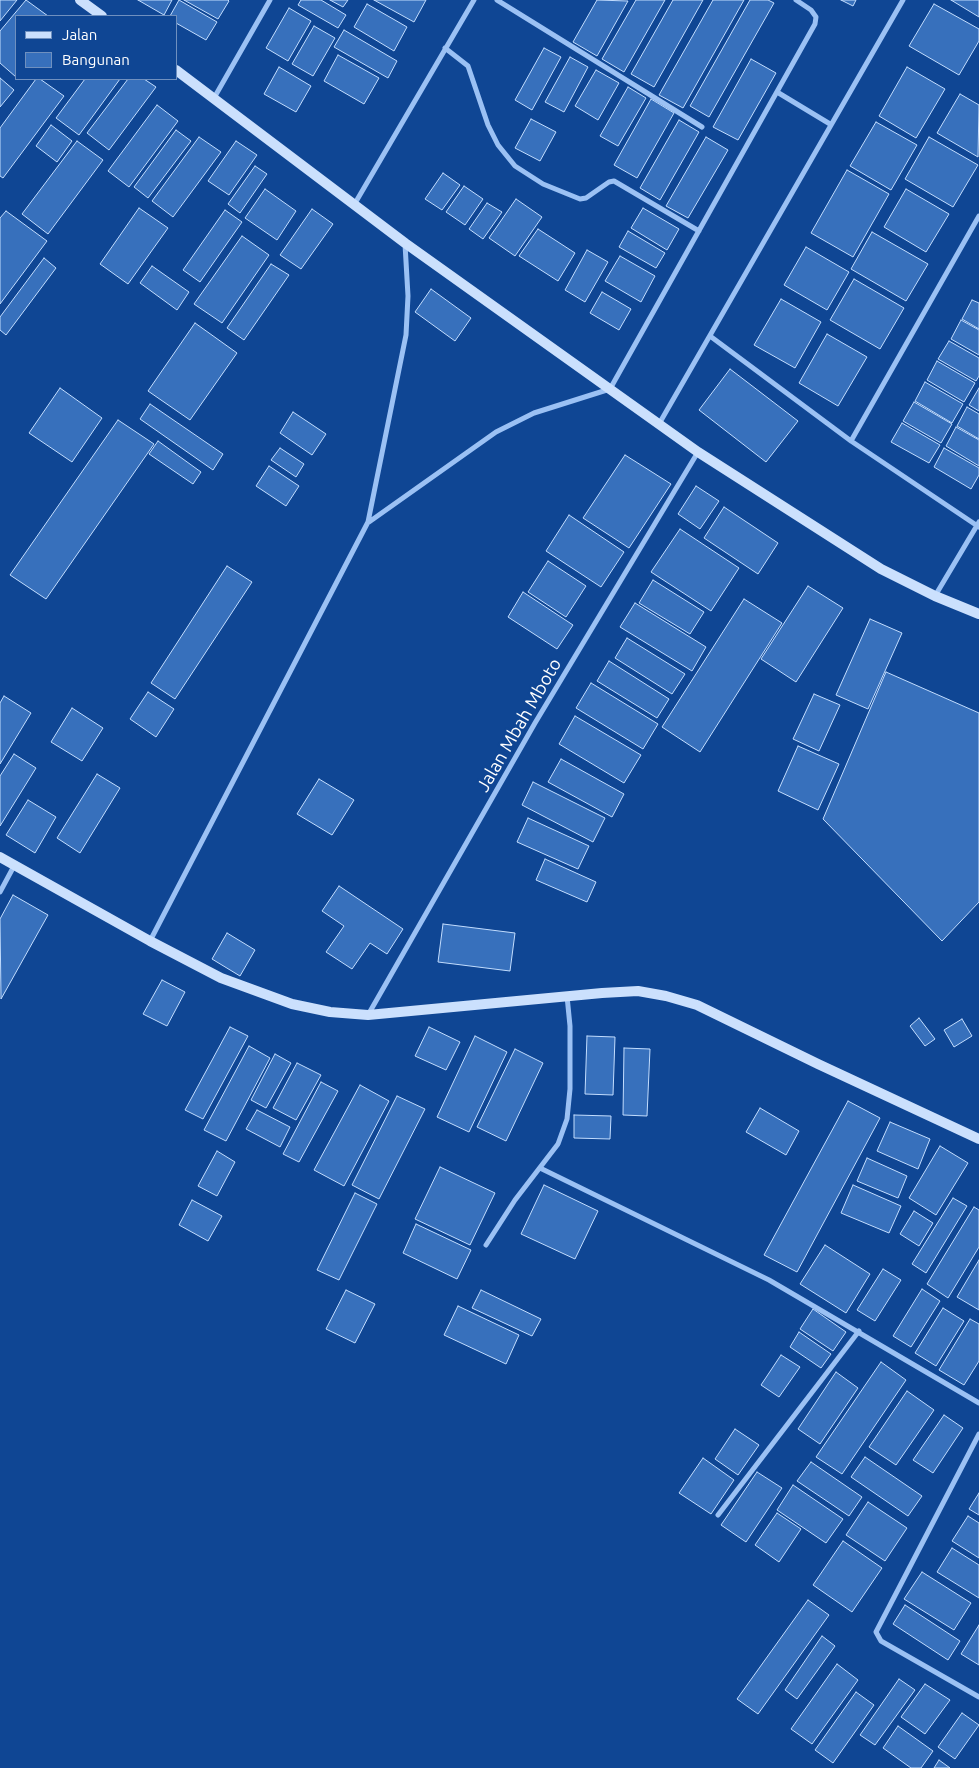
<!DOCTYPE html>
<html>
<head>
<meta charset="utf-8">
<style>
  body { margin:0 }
  #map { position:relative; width:979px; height:1768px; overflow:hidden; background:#0f4694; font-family:Ubuntu,sans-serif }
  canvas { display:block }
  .legend { position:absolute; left:15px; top:15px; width:162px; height:65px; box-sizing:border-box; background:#0f4694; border:1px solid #6f90bf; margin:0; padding:6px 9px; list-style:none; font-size:15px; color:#fff }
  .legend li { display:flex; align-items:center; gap:10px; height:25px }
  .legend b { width:25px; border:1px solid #6f90bf }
</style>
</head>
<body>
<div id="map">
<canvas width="979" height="1768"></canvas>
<ul class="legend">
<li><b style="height:6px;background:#cbe0fd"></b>Jalan</li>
<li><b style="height:14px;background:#3770bc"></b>Bangunan</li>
</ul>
</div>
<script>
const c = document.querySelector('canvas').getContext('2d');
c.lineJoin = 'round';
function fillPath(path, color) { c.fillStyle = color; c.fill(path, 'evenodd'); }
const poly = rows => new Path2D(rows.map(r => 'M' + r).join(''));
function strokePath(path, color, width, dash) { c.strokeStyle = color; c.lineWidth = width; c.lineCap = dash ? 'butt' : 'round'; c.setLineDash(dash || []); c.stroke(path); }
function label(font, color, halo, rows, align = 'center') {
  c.font = font + ' Ubuntu,sans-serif'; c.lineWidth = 4.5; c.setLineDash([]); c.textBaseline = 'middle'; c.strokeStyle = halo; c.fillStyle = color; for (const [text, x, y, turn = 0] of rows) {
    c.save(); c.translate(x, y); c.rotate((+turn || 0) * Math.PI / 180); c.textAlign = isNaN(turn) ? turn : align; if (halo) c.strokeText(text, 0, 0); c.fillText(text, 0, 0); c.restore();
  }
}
const building = poly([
  [0,0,17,0,0,21,0,0],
  [26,0,48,16,16,16,16,77,0,63,0,31,26,0],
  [138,0,172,0,164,15,138,0],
  [179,0,217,22,206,40,176,23,176,16,170,16,179,0],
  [184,0,228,0,229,1,218,19,184,0],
  [301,0,321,0,346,15,338,28,298,5,301,0],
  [330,0,348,0,343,7,330,0],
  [374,0,426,0,414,22,374,0],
  [597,0,628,1,597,56,573,42,597,0],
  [636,0,665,0,624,72,602,59,636,0],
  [673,0,703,0,654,87,631,74,673,0],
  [713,0,744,0,683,108,659,95,713,0],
  [750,0,768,0,774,3,709,117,690,106,750,0],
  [841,0,856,0,853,6,841,0],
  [951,0,979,0,979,17,951,0],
  [367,4,407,27,394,51,354,27,367,4],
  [934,4,979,29,979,41,959,75,909,46,934,4],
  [289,8,311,21,288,61,266,48,289,8],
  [314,26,335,38,313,76,292,64,314,26],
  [344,30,397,61,388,78,334,47,344,30],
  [544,48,561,57,532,110,515,100,544,48],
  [338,55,379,78,364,104,324,81,338,55],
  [570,57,588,67,564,112,545,102,570,57],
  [751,59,776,73,738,140,713,127,751,59],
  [279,67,311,86,296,112,264,94,279,67],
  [907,67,945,89,916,138,879,116,907,67],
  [596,70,619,83,598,120,575,106,596,70],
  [0,78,14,90,0,107,0,78],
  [36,79,40,79,64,96,3,178,0,176,0,128,36,79],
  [85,79,120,79,79,135,56,118,85,79],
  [128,79,144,79,156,87,109,150,87,133,128,79],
  [628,87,646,98,618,146,600,136,628,87],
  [960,94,979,105,978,157,937,133,960,94],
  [651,99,674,113,637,178,614,165,651,99],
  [157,105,178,121,129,187,108,171,157,105],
  [531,119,556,132,540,161,515,148,531,119],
  [679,120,699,132,660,200,640,188,679,120],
  [876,122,917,145,891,190,850,166,876,122],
  [51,125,72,141,57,162,36,146,51,125],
  [176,130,191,141,148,198,134,187,176,130],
  [199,137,221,152,173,217,152,201,199,137],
  [706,137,728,150,688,218,666,206,706,137],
  [929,137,978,165,953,207,905,179,929,137],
  [77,141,103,160,48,234,22,214,77,141],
  [236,141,257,155,229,195,208,181,236,141],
  [255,166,267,174,240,213,228,204,255,166],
  [847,170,889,194,853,257,811,233,847,170],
  [443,173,460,185,442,210,425,199,443,173],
  [464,186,483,199,465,225,446,212,464,186],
  [265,189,296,211,277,240,245,218,265,189],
  [906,189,949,214,926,252,884,227,906,189],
  [516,199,542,217,515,256,489,238,516,199],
  [487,203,502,212,483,239,469,229,487,203],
  [139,208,168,228,128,284,100,264,139,208],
  [643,208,679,229,667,250,631,228,643,208],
  [312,209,333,224,301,269,280,255,312,209],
  [225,210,242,222,200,282,183,270,225,210],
  [6,211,47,241,0,304,0,218,6,211],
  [538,229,575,253,558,281,519,256,538,229],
  [628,231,665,253,656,268,619,247,628,231],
  [872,232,928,264,906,301,851,269,872,232],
  [242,236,269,255,222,323,194,304,242,236],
  [806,247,849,272,827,310,784,285,806,247],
  [587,250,608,262,585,302,565,290,587,250],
  [620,256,655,276,641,302,605,281,620,256],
  [44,258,56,268,6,335,0,330,0,317,44,258],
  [271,264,289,275,244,340,227,328,271,264],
  [152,266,189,292,177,310,140,283,152,266],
  [854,279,904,308,880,349,830,320,854,279],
  [431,289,471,318,455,341,415,312,431,289],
  [602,292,631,309,619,330,590,313,602,292],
  [781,299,821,322,795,368,754,345,781,299],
  [972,300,979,303,979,329,962,319,972,300],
  [961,320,979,330,979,355,951,339,961,320],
  [195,323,237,353,190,420,148,391,195,323],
  [827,334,867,357,838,406,799,383,827,334],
  [949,341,979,358,979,376,976,381,938,359,949,341],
  [937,361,975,383,964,402,927,380,937,361],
  [730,369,798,421,766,462,699,410,730,369],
  [925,382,963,404,952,423,915,401,925,382],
  [60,388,102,418,72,462,29,433,60,388],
  [979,388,979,411,969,405,979,388],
  [914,402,952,424,941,443,903,421,914,402],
  [150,404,223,454,213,470,140,419,150,404],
  [967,407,979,414,979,439,957,426,967,407],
  [293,412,326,434,312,455,280,433,293,412],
  [118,420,154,444,46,599,10,575,118,420],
  [902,423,940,445,929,463,891,442,902,423],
  [956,427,979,440,979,466,946,446,956,427],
  [158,441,201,472,193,484,149,454,158,441],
  [280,448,304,464,296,477,271,460,280,448],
  [944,448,979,468,979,475,971,489,934,467,944,448],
  [625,455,671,484,629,548,583,518,625,455],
  [269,466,299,486,286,506,256,486,269,466],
  [696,486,719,501,700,529,678,514,696,486],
  [724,507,778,543,758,574,704,538,724,507],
  [569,515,624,552,601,587,546,551,569,515],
  [680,529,739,568,711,611,651,572,680,529],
  [548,561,586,586,566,617,528,592,548,561],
  [227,566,252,582,175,699,151,683,227,566],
  [653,580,704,612,690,634,639,603,653,580],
  [808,586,843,608,796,682,761,659,808,586],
  [523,592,573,625,557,649,508,617,523,592],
  [744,599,782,623,700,752,662,727,744,599],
  [635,603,706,647,692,671,620,627,635,603],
  [870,619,902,633,868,709,836,695,870,619],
  [627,638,685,674,672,694,615,658,627,638],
  [609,661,669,699,657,718,597,681,609,661],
  [886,672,979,713,979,902,942,941,823,819,886,672],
  [591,683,658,724,643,749,576,708,591,683],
  [148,692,174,709,156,737,130,719,148,692],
  [814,694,840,705,819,751,793,739,814,694],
  [4,696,31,713,0,764,0,703,4,696],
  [72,708,103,728,82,761,51,742,72,708],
  [575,716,641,755,624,783,559,744,575,716],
  [798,746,839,764,818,810,778,791,798,746],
  [14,754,36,768,0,826,0,776,14,754],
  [561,759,624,794,612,817,548,782,561,759],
  [97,774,120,788,80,853,57,838,97,774],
  [319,779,354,800,332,835,297,814,319,779],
  [533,782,605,818,593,842,522,805,533,782],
  [28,800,56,817,35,853,6,835,28,800],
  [528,818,589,846,578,869,517,842,528,818],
  [545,859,596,882,587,902,536,880,545,859],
  [339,886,403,929,387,954,370,943,352,969,326,952,344,926,322,911,339,886],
  [13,895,48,915,1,999,0,919,13,895],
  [443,924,515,933,510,971,438,962,443,924],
  [227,933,255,950,240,976,212,959,227,933],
  [162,980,185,992,167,1026,143,1014,162,980],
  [919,1018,935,1039,925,1046,910,1026,919,1018],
  [962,1019,972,1036,954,1047,944,1030,962,1019],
  [230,1027,248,1036,203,1119,185,1110,230,1027],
  [429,1027,460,1042,446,1070,415,1056,429,1027],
  [475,1036,507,1052,469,1132,437,1117,475,1036],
  [587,1036,615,1037,613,1095,585,1094,587,1036],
  [249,1046,270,1058,226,1141,204,1130,249,1046],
  [624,1048,650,1049,647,1116,623,1115,624,1048],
  [515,1049,543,1063,506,1141,477,1127,515,1049],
  [275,1054,291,1063,266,1108,251,1100,275,1054],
  [297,1063,321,1075,296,1120,273,1108,297,1063],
  [321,1082,338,1091,299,1162,283,1154,321,1082],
  [360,1085,389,1101,344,1186,314,1170,360,1085],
  [397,1096,425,1109,379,1199,352,1185,397,1096],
  [848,1101,880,1118,797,1272,764,1255,848,1101],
  [760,1108,799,1131,786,1155,746,1132,760,1108],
  [257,1110,290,1127,280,1147,246,1129,257,1110],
  [574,1115,611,1116,610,1139,574,1138,574,1115],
  [890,1122,930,1139,918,1169,877,1151,890,1122],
  [940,1146,968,1163,936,1215,909,1198,940,1146],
  [217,1151,235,1162,217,1196,198,1186,217,1151],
  [867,1158,907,1176,898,1198,857,1181,867,1158],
  [440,1167,495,1193,470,1245,415,1219,440,1167],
  [544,1185,598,1211,575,1259,521,1234,544,1185],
  [853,1185,901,1206,889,1233,841,1213,853,1185],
  [355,1193,377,1204,339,1280,317,1270,355,1193],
  [953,1198,967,1206,926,1273,912,1264,953,1198],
  [192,1200,222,1216,208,1241,179,1225,192,1200],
  [974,1207,979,1210,979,1247,948,1298,927,1284,974,1207],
  [914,1211,933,1223,919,1246,900,1234,914,1211],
  [416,1224,471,1250,457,1279,403,1253,416,1224],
  [825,1245,870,1274,846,1313,800,1284,825,1245],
  [979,1260,979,1310,957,1297,979,1260],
  [883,1269,901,1280,875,1321,857,1310,883,1269],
  [922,1289,940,1301,911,1347,893,1336,922,1289],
  [346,1290,375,1304,355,1343,326,1329,346,1290],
  [481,1290,541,1319,532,1336,472,1308,481,1290],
  [458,1306,519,1335,506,1364,444,1335,458,1306],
  [943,1308,964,1321,936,1366,915,1353,943,1308],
  [813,1309,846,1332,833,1351,800,1329,813,1309],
  [970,1319,979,1324,979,1361,964,1385,939,1370,970,1319],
  [799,1332,831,1354,821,1368,790,1347,799,1332],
  [781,1355,800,1367,779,1397,761,1385,781,1355],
  [881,1362,906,1380,842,1474,816,1457,881,1362],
  [836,1372,858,1388,820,1444,798,1429,836,1372],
  [907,1391,934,1410,896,1465,869,1447,907,1391],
  [944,1415,963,1428,933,1473,913,1460,944,1415],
  [735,1429,759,1445,738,1475,715,1459,735,1429],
  [865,1457,922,1496,908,1516,851,1477,865,1457],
  [703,1458,734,1480,711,1514,679,1493,703,1458],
  [811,1462,862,1497,849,1516,797,1481,811,1462],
  [757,1472,782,1488,746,1542,721,1525,757,1472],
  [793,1485,843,1519,826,1543,777,1510,793,1485],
  [979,1493,979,1515,969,1509,979,1493],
  [868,1502,907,1528,885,1561,846,1535,868,1502],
  [777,1513,801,1529,779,1562,755,1545,777,1513],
  [968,1516,979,1523,979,1558,952,1541,968,1516],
  [843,1541,882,1568,852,1612,813,1585,843,1541],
  [952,1548,979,1565,979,1598,937,1572,952,1548],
  [922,1572,971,1603,954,1630,904,1599,922,1572],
  [808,1600,829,1615,758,1714,737,1699,808,1600],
  [905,1605,960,1641,948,1660,893,1624,905,1605],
  [979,1625,979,1665,961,1654,979,1625],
  [822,1636,835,1646,797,1699,785,1690,822,1636],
  [837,1664,858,1680,812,1744,791,1729,837,1664],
  [899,1679,915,1690,875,1745,860,1735,899,1679],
  [925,1684,950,1700,925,1734,901,1717,925,1684],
  [856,1692,874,1705,833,1763,815,1750,856,1692],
  [962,1713,979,1725,955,1759,938,1747,962,1713],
  [898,1726,933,1751,921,1768,911,1768,883,1748,898,1726],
  [939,1760,950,1768,934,1768,939,1760]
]);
const street = poly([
  [497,0,702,127],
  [445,48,468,66,488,125,498,145,515,166,543,184,580,199,586,198,609,182,614,181,699,231],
  [777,92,830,124],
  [214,98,270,0],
  [354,205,474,0],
  [710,336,851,441,979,527],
  [659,424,903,0],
  [851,441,979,216],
  [369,522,496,432,534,413,610,389,815,24,816,17,811,10,796,0],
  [935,596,979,522],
  [0,892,14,866],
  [150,941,368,522,406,335,408,296,405,244],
  [368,1015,535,723,698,452],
  [540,1168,769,1280,979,1403],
  [486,1245,515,1200,558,1144,567,1119,570,1089,570,1026,567,996],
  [979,1434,876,1632,881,1641,979,1697],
  [718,1515,859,1331]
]);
const secondary = poly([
  [80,0,102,16],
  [176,70,405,243,698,452,881,569,935,596,979,614],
  [0,857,150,941,221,978,292,1004,330,1012,368,1015,602,993,638,991,666,996,697,1005,818,1064,979,1139]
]);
const streetNames = [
  ["Jalan Mbah Mboto",519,725,-60]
];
fillPath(building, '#3770bc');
strokePath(building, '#c3ddfe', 1);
strokePath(street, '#9bc1f4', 5);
strokePath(secondary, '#cbe0fd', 10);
label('18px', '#fff', '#0f4694', streetNames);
</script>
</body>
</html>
